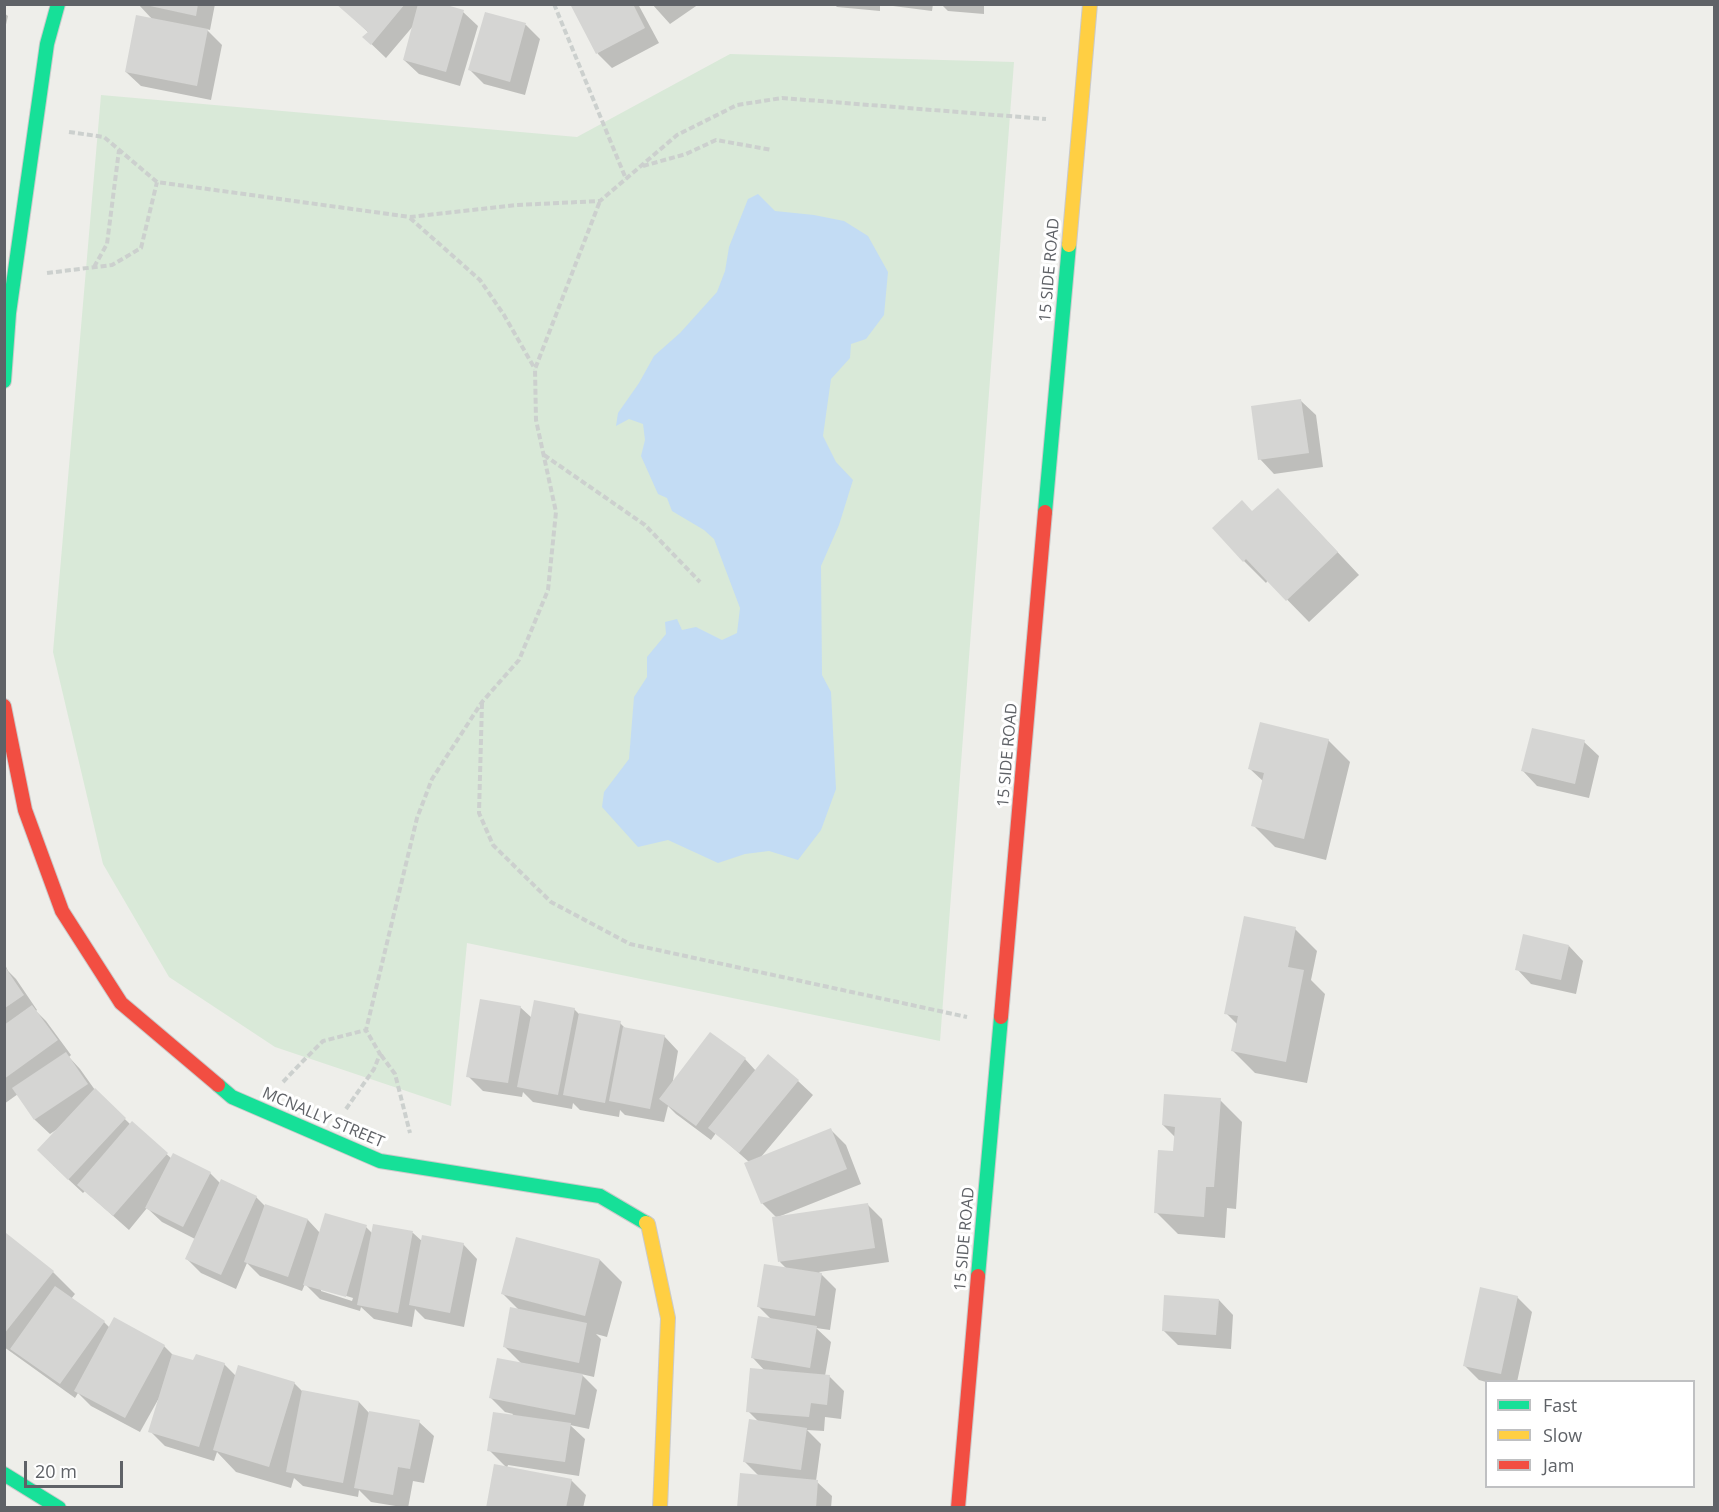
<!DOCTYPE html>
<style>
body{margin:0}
#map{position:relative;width:1719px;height:1512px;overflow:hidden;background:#eeeeea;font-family:"Open Sans",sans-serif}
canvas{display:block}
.frame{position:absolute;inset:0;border:6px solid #5f6267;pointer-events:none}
.legend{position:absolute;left:1485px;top:1380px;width:210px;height:108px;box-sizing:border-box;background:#fff;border:2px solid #bfc0c2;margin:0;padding:8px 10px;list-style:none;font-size:18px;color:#5f6267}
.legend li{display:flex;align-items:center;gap:12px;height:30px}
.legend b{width:30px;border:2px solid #bfc0c2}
.scale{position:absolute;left:24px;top:1461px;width:99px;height:27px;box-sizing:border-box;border:3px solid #5f6267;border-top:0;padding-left:8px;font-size:18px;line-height:21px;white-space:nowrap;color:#5f6267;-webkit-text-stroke:4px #fff;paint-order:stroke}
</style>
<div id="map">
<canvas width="1719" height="1512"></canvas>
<div class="frame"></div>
<ul class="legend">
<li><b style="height:8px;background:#16e098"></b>Fast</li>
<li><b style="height:8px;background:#ffcf43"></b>Slow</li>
<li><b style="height:8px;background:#f24e42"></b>Jam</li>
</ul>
<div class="scale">20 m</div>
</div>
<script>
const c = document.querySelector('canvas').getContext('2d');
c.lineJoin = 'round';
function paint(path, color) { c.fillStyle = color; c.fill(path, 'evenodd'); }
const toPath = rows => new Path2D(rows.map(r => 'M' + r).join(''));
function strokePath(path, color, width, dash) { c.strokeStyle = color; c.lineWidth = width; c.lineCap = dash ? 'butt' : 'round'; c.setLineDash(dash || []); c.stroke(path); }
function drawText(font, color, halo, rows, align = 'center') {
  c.font = font + ' "Open Sans",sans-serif'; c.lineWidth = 6; c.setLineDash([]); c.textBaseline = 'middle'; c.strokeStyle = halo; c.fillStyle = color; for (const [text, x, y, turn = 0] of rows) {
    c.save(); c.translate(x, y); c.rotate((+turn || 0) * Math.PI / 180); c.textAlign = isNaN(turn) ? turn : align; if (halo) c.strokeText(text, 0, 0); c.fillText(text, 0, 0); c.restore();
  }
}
const green = toPath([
 [730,54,1014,62,940,1041,467,943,451,1106,275,1047,169,977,103,864,53,652,101,95,577,137]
]);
const water = toPath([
 [758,194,775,211,814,215,844,221,868,236,888,272,884,315,866,339,851,344,850,358,831,379,823,436,836,462,853,480,839,525,821,566,822,675,831,692,836,789,821,830,798,860,769,851,745,854,718,863,668,840,638,847,602,807,604,792,629,759,634,697,647,677,647,657,666,634,665,622,677,619,682,630,696,627,722,640,737,633,740,608,714,539,704,530,672,511,667,498,658,494,641,456,645,440,643,424,629,419,616,426,618,413,639,383,654,356,680,333,717,292,725,271,729,247,748,199]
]);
const shadow = toPath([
 [138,4,215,4,210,30,206,29,222,45,211,100,141,86,126,72,153,20],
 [338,4,437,4,463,12,478,26,460,86,419,74,404,60,414,25,386,58,364,37,369,33],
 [572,4,638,4,659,43,612,68,598,54],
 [652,4,699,4,670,24],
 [785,4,828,4,828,5,786,5],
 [834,4,880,4,880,11,837,7],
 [891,4,933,4,932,11,893,6],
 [941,4,984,4,984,14,948,11],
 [4,13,8,16,4,33],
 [486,14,526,25,540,39,525,95,484,84,470,70],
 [1301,401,1316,415,1323,467,1274,474,1260,459],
 [1300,512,1359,575,1309,622,1268,580,1266,583,1244,561,1253,513],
 [1328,740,1350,762,1326,860,1275,847,1253,825,1264,782,1250,769],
 [1584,742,1599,756,1589,798,1537,786,1523,771],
 [1295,929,1317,951,1311,980,1325,994,1307,1083,1255,1073,1233,1051,1238,1025,1226,1013],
 [1569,946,1583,961,1576,994,1531,984,1517,969],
 [4,962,8,971,16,979,37,1010,36,1011,46,1021,71,1055,69,1057,80,1069,95,1090,131,1125,132,1123,172,1159,210,1173,221,1184,256,1197,266,1207,308,1220,320,1233,366,1227,373,1234,375,1225,413,1233,423,1242,463,1244,477,1259,464,1327,425,1319,415,1309,412,1327,374,1319,361,1307,360,1311,320,1299,305,1284,302,1291,260,1276,247,1263,236,1289,201,1273,186,1258,195,1239,162,1222,147,1208,129,1230,85,1191,83,1193,53,1165,56,1130,50,1134,35,1120,18,1094,4,1104],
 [321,1288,353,1298,352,1301,321,1291],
 [520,1007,532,1018,574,1009,580,1015,620,1023,626,1029,664,1036,678,1051,672,1086,710,1034,745,1059,756,1071,769,1056,798,1081,813,1095,761,1157,831,1130,846,1145,861,1184,778,1217,868,1205,882,1219,889,1262,819,1272,836,1289,830,1330,816,1328,831,1342,825,1376,829,1376,844,1391,841,1419,825,1417,824,1431,807,1430,821,1444,816,1481,832,1496,831,1508,739,1508,759,1476,744,1461,759,1422,748,1411,765,1371,753,1358,772,1320,759,1307,787,1269,780,1262,777,1218,762,1203,749,1162,716,1133,711,1140,676,1114,668,1106,664,1122,625,1115,620,1110,619,1117,580,1110,573,1103,572,1109,533,1102,523,1092,522,1097,483,1091,468,1076],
 [1220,1100,1242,1122,1236,1209,1227,1208,1225,1238,1178,1234,1156,1212,1174,1153,1175,1137,1163,1125],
 [4,1237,53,1272,75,1294,71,1299,104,1322,110,1328,164,1346,174,1356,194,1362,224,1364,236,1376,294,1383,302,1391,359,1402,370,1414,419,1422,434,1436,424,1483,413,1481,408,1508,371,1502,359,1490,358,1497,303,1486,294,1478,291,1488,236,1472,217,1452,214,1461,165,1446,150,1431,159,1398,140,1432,91,1406,78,1393,75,1398,4,1347],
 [600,1260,622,1282,607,1337,596,1334,601,1339,594,1377,581,1374,597,1390,589,1429,570,1425,585,1439,579,1476,508,1465,507,1468,571,1480,586,1495,583,1508,487,1508,507,1468,489,1450,513,1414,505,1412,491,1398,522,1364,504,1346,519,1310,503,1294],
 [1517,1297,1532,1312,1517,1382,1486,1382,1479,1380,1464,1365],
 [1219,1300,1233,1315,1231,1349,1178,1345,1163,1330]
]);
const building = toPath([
 [141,4,198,4,196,16],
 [336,4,405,4,371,45,362,37,368,32],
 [418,4,443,4,464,10,446,72,403,60],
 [570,4,633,4,645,28,596,54],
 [485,12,526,23,510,82,468,70],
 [136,15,208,29,197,86,125,72],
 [1301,399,1309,453,1258,460,1251,406],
 [1278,488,1338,552,1286,601,1246,559,1243,562,1212,528,1242,500,1252,511],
 [1260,722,1329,739,1304,839,1251,826,1264,773,1248,769],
 [1532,728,1585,740,1575,784,1521,771],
 [1244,916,1296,927,1288,967,1304,970,1286,1062,1231,1051,1238,1016,1224,1014],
 [1523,934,1569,945,1561,980,1515,970],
 [5,967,24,995,5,1008],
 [480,999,521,1006,508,1083,466,1077],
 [534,1000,575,1008,558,1095,517,1087],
 [32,1005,58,1040,4,1079,4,1025],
 [579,1013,621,1021,605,1103,563,1095],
 [623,1027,665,1035,650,1109,609,1101],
 [710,1032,746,1058,696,1126,659,1099],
 [66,1052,88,1084,34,1120,12,1088],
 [768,1054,799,1080,739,1153,708,1128],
 [95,1088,126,1118,68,1180,37,1150],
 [1164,1094,1221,1098,1214,1187,1206,1187,1204,1217,1154,1213,1158,1150,1173,1151,1175,1127,1162,1125],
 [132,1121,168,1153,113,1216,77,1185],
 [831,1128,847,1169,761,1204,744,1163],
 [173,1153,211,1172,183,1227,145,1208],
 [221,1179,257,1196,221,1275,185,1259],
 [868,1203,875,1248,778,1262,772,1217],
 [265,1204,308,1219,288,1277,244,1262],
 [325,1213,367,1225,346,1297,303,1285],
 [373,1224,413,1231,398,1313,357,1305],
 [6,1233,54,1271,4,1334,4,1235],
 [422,1235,464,1243,450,1313,409,1305],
 [516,1237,600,1259,585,1316,501,1294],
 [764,1264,822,1273,815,1316,757,1307],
 [55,1286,105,1321,60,1384,10,1349],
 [1480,1287,1518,1296,1501,1374,1463,1366],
 [1164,1295,1219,1299,1216,1335,1162,1331],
 [510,1307,587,1323,579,1363,503,1347],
 [758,1316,817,1326,810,1368,751,1358],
 [114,1317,165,1345,125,1418,74,1391],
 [172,1354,193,1360,196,1354,225,1363,199,1447,148,1432],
 [497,1358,583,1374,575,1415,489,1398],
 [238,1365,295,1382,269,1467,213,1450],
 [750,1368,830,1375,827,1405,811,1403,809,1417,746,1412],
 [302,1390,359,1401,343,1483,286,1472],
 [369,1411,420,1420,410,1469,398,1467,393,1495,354,1488],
 [493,1412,571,1423,565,1462,487,1451],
 [749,1419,807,1428,801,1470,743,1462],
 [494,1464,572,1479,566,1508,486,1508],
 [740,1473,818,1480,816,1508,737,1508]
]);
const path = toPath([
 [554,4,626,179],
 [69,132,104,137,157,182,410,217,517,205,600,201,677,135,737,105,782,98,1046,119],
 [643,166,686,154,716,140,772,150],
 [410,218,480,280,504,315,535,369],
 [94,267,107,244,119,150],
 [47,273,112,265,141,248,157,182],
 [544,455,645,525,700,582],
 [482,703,479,813,493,845,551,902,630,944,967,1017],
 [381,1055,395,1074,410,1133],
 [283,1082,304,1060,323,1041,366,1030],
 [346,1109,374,1069,380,1054,366,1030,417,818,432,779,482,702,519,660,548,590,556,512,536,420,535,369,600,201]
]);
const fast = toPath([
 [4,381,9,313,47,44,58,4],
 [1045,512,1069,245],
 [218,1085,232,1097,380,1161,600,1196,646,1223],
 [978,1276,1001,1017],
 [4,1474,59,1508]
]);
const slow = toPath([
 [1069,245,1090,4],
 [646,1223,648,1224,668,1318,660,1508]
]);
const jam = toPath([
 [4,706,25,810,62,911,121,1003,218,1085],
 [1001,1017,1045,512],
 [958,1508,978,1276]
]);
const streetNames = [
 ["15 SIDE ROAD",1050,270,-85],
 ["15 SIDE ROAD",1008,755,-85],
 ["MCNALLY STREET",323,1118,23],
 ["15 SIDE ROAD",965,1239,-85]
];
paint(green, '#d9e9d8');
paint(water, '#c3dcf4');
paint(shadow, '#0003');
paint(building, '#d5d5d3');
strokePath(fast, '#cacaca', 16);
strokePath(slow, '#cacaca', 16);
strokePath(jam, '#cacaca', 16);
strokePath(path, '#ccd0ce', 4, [6, 3]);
strokePath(fast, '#16e098', 14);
strokePath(slow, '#ffcf43', 14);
strokePath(jam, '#f24e42', 14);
drawText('16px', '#5f6267', '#fff', streetNames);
</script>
